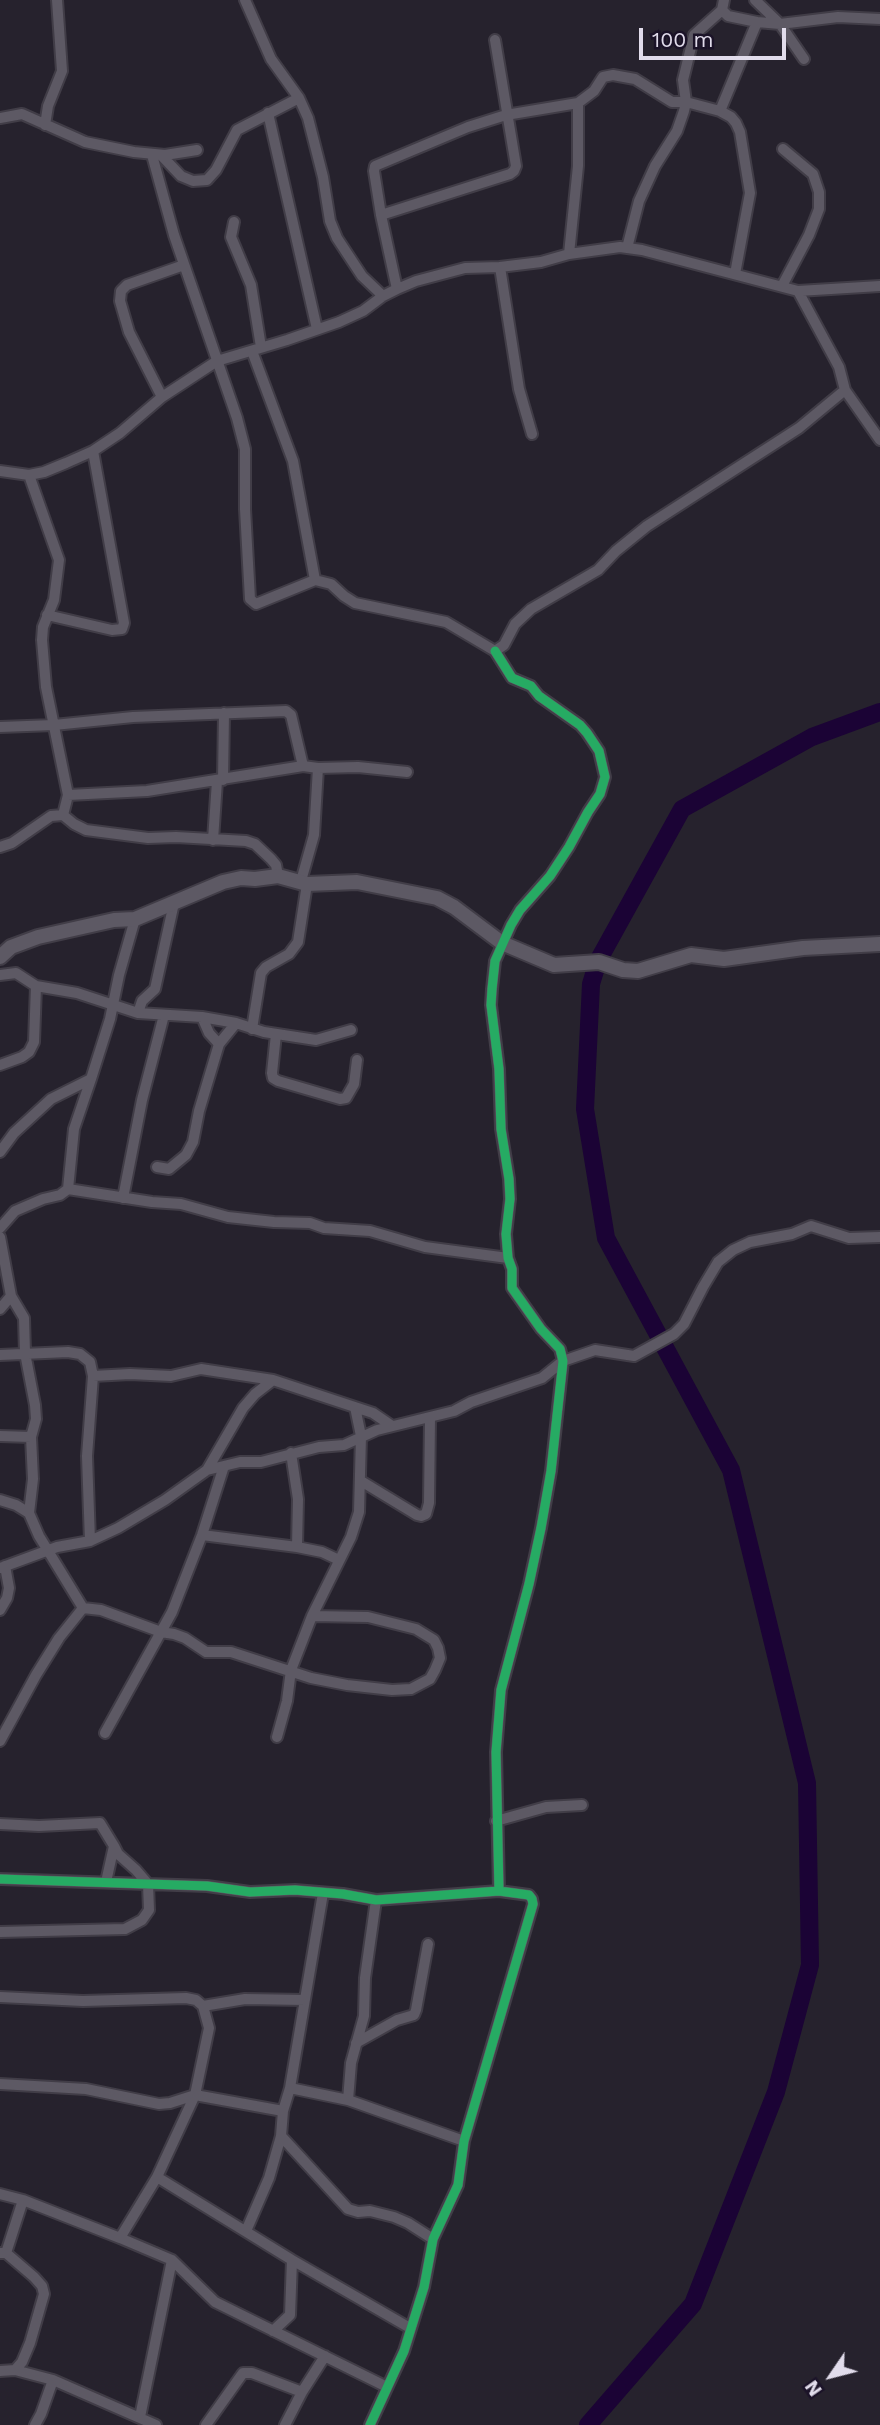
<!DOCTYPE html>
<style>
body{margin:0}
#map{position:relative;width:880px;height:2425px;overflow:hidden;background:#26222d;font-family:"Work Sans",sans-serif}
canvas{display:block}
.north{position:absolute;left:796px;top:2341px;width:70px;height:70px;-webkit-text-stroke:5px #1b1328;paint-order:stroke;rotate:235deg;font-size:19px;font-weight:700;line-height:28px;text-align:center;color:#e1dceb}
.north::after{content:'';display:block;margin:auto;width:24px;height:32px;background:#e1dceb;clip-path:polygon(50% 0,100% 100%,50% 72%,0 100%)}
.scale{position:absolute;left:639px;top:28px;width:147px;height:32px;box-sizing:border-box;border:4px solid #e1dceb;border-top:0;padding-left:9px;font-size:21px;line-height:24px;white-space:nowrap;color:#e1dceb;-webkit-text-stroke:5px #1b1328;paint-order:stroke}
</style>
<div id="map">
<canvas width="880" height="2425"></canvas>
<div class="north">N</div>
<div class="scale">100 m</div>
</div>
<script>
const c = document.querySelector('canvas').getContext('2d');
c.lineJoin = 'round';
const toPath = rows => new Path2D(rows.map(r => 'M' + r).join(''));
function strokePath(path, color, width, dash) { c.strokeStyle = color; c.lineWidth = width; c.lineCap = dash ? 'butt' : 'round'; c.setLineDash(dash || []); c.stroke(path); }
const river = toPath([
 [588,2425,693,2304,776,2092,810,1965,807,1783,731,1470,606,1238,585,1109,591,984,598,961,682,809,812,737,880,712]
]);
const minor = toPath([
 [245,0,271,59,299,98,308,118,323,177,330,221,337,238,362,276,383,296],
 [755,0,780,24,804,59],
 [722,10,728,16,757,22,780,24,838,17,880,19],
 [720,111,757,22],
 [268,113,317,329],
 [0,118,22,114,85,142,134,152,165,155,197,150],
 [45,125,48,106,62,71,57,0],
 [152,155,174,235,237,418,245,449,245,509,250,599,256,604,315,580],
 [161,155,181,176,193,181,207,180,216,170,237,130,299,98],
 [381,215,510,174,514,171,516,166,495,40],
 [234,222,231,237,251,285,261,347],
 [627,248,639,201,655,166,677,131,684,111,686,102,683,80,694,35,722,10,724,0],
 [569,254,578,166,578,103],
 [500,267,519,389,532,434],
 [782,286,809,235,819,209,819,192,813,174,783,149],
 [397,289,381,215,374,171,375,166,468,127,506,115,578,103,594,91,603,77,613,75,635,79,672,102,686,102,720,111,731,117,736,123,740,132,750,193,735,274],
 [798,291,839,367,845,390,880,440],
 [252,351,293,461,315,580,331,584,344,596,355,603,446,622,495,651,504,645,515,624,531,609,598,570,616,551,647,526,799,428,845,390],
 [162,397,129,332,120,301,121,291,127,285,184,265],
 [0,471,29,475,44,472,66,463,93,451,120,433,162,397,217,361,287,340,339,322,363,311,383,296,397,289,416,281,465,268,500,267,541,262,569,254,620,247,642,250,798,291,880,286],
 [29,475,59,560,54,600,43,627,42,640,46,687,68,795,63,815],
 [47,615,112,630,122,629,124,623,93,451],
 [495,651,512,678,531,686,539,696,580,725,587,733,599,751,605,777,600,794,588,812,569,847,550,876,520,910,511,925,495,961,492,989,491,1005,499,1069,501,1129,509,1179,510,1199,506,1234,508,1258,512,1269,512,1288,541,1329,560,1349,563,1361,551,1471,541,1528,529,1584,501,1690,496,1752,499,1891],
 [0,727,54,725,133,717,286,711,291,715,303,766],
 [223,780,224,713],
 [68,795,147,791,303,766,318,768,358,767,407,772],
 [213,840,217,781],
 [0,847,12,843,51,816,63,815,74,824,86,830,148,838,176,837,246,841,255,844,271,859,276,865,278,876],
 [301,881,314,835,318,768],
 [0,975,16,973,36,986,77,993,138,1013,202,1017,236,1023,264,1032,316,1040,351,1030],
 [138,1013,142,1001,155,989,174,903],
 [252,1029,261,973,266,967,289,954,298,942,307,884],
 [276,1034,272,1073,273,1078,278,1081,340,1099,346,1098,354,1084,357,1060],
 [219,1044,236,1023],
 [0,1065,22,1057,29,1052,34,1042,36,986],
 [0,1152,14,1133,51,1099,91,1079,110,1019,119,975,135,919],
 [157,1167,169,1169,186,1155,193,1142,199,1111,219,1044,209,1033,202,1017],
 [68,1189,74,1129,91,1079],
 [123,1198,142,1100,164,1015],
 [0,1228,15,1211,43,1199,60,1195,68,1189,152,1202,181,1204,228,1217,274,1222,310,1223,324,1228,370,1231,425,1247,508,1258],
 [0,1237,11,1296,24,1318,25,1353,35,1405,36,1419,31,1437,33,1479,29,1513,16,1505,0,1500],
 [0,1309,11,1296],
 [0,1355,68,1352,80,1354,90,1362,93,1376,130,1374,171,1376,201,1369,273,1380,373,1413,392,1426],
 [0,1436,31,1437],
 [291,1453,298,1499,297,1547],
 [207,1470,243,1408,255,1394,273,1380],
 [361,1481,417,1515,421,1516,426,1514,429,1503,430,1418],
 [29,1513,39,1536,83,1608],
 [202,1535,297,1547,322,1552,339,1560],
 [90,1541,87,1456,93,1376],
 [0,1568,57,1547,90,1541,118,1528,165,1500,207,1470,240,1462,261,1462,319,1447,344,1445,377,1430,454,1411,471,1402,542,1378,563,1361,595,1350,634,1356,674,1334,684,1324,703,1287,718,1262,733,1250,750,1242,792,1234,811,1226,849,1238,880,1237],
 [83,1608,101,1610,161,1632,174,1634,185,1638,206,1652,231,1652,311,1678,347,1685,392,1690,411,1689,430,1679,435,1670,440,1658,438,1648,434,1640,416,1629,368,1617,312,1616],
 [0,1610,7,1598,9,1588,5,1566],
 [105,1733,172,1612,202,1535,224,1466],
 [277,1737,287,1701,291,1670,312,1616,351,1537,359,1512,361,1436,355,1407],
 [0,1741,36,1675,59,1638,83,1608],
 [496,1821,546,1807,582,1805],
 [0,1824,39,1826,100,1823,114,1846,106,1882],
 [0,1879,207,1886,250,1892,295,1890,343,1894,376,1900,499,1891,529,1895,532,1899,533,1904,464,2141,458,2185,433,2239,424,2287,404,2351,370,2425],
 [323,1893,290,2088,283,2111,281,2136,348,2209,358,2212,370,2211,394,2217,408,2223,433,2239],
 [0,1932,125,1929,142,1920,149,1910,148,1884,136,1870,118,1854,114,1846],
 [0,1997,83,2001,186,1998,196,2000,203,2006,209,2028,195,2095,157,2177,120,2238,23,2200,0,2194],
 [203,2006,245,1999,305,2000],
 [356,2043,397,2020,414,2015,416,2010,428,1944],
 [0,2084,86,2089,159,2104,170,2103,195,2095,283,2111],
 [290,2088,348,2100,464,2141],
 [348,2100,351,2063,364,2016,365,1978,376,1900],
 [157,2177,292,2260,410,2328],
 [246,2231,269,2178,281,2136],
 [120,2238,172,2260,215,2302,387,2387],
 [0,2253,6,2253,34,2277,42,2286,44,2294,30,2343,22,2362,15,2370],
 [6,2253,23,2200],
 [273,2331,290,2315,292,2260],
 [0,2371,15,2370,53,2380,156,2425],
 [140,2417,172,2260],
 [35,2425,41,2414,53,2380],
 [206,2425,243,2373,252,2373,302,2392],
 [285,2425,302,2392,325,2356]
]);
const tertiary = toPath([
 [0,957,11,947,38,937,114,920,135,919,223,882,241,878,255,879,278,876,307,884,357,882,437,898,454,907,502,943,554,965,599,962,623,970,638,971,691,955,724,959,803,948,880,944]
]);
const cycleway = toPath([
 [495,651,512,678,531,686,539,696,580,725,587,733,599,751,605,777,600,794,588,812,569,847,550,876,520,910,511,925,495,961,492,989,491,1005,499,1069,501,1129,509,1179,510,1199,506,1234,508,1258,512,1269,512,1288,541,1329,560,1349,563,1361,551,1471,541,1528,529,1584,501,1690,496,1752,499,1891],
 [0,1879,207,1886,250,1892,295,1890,343,1894,376,1900,499,1891,529,1895,532,1899,533,1904,464,2141,458,2185,433,2239,424,2287,404,2351,370,2425]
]);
strokePath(river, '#1b0335', 18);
strokePath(minor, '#413d47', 14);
strokePath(tertiary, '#413d47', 18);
strokePath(minor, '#5d5964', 10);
strokePath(tertiary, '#5d5964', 14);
strokePath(cycleway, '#26ab63', 9);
</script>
